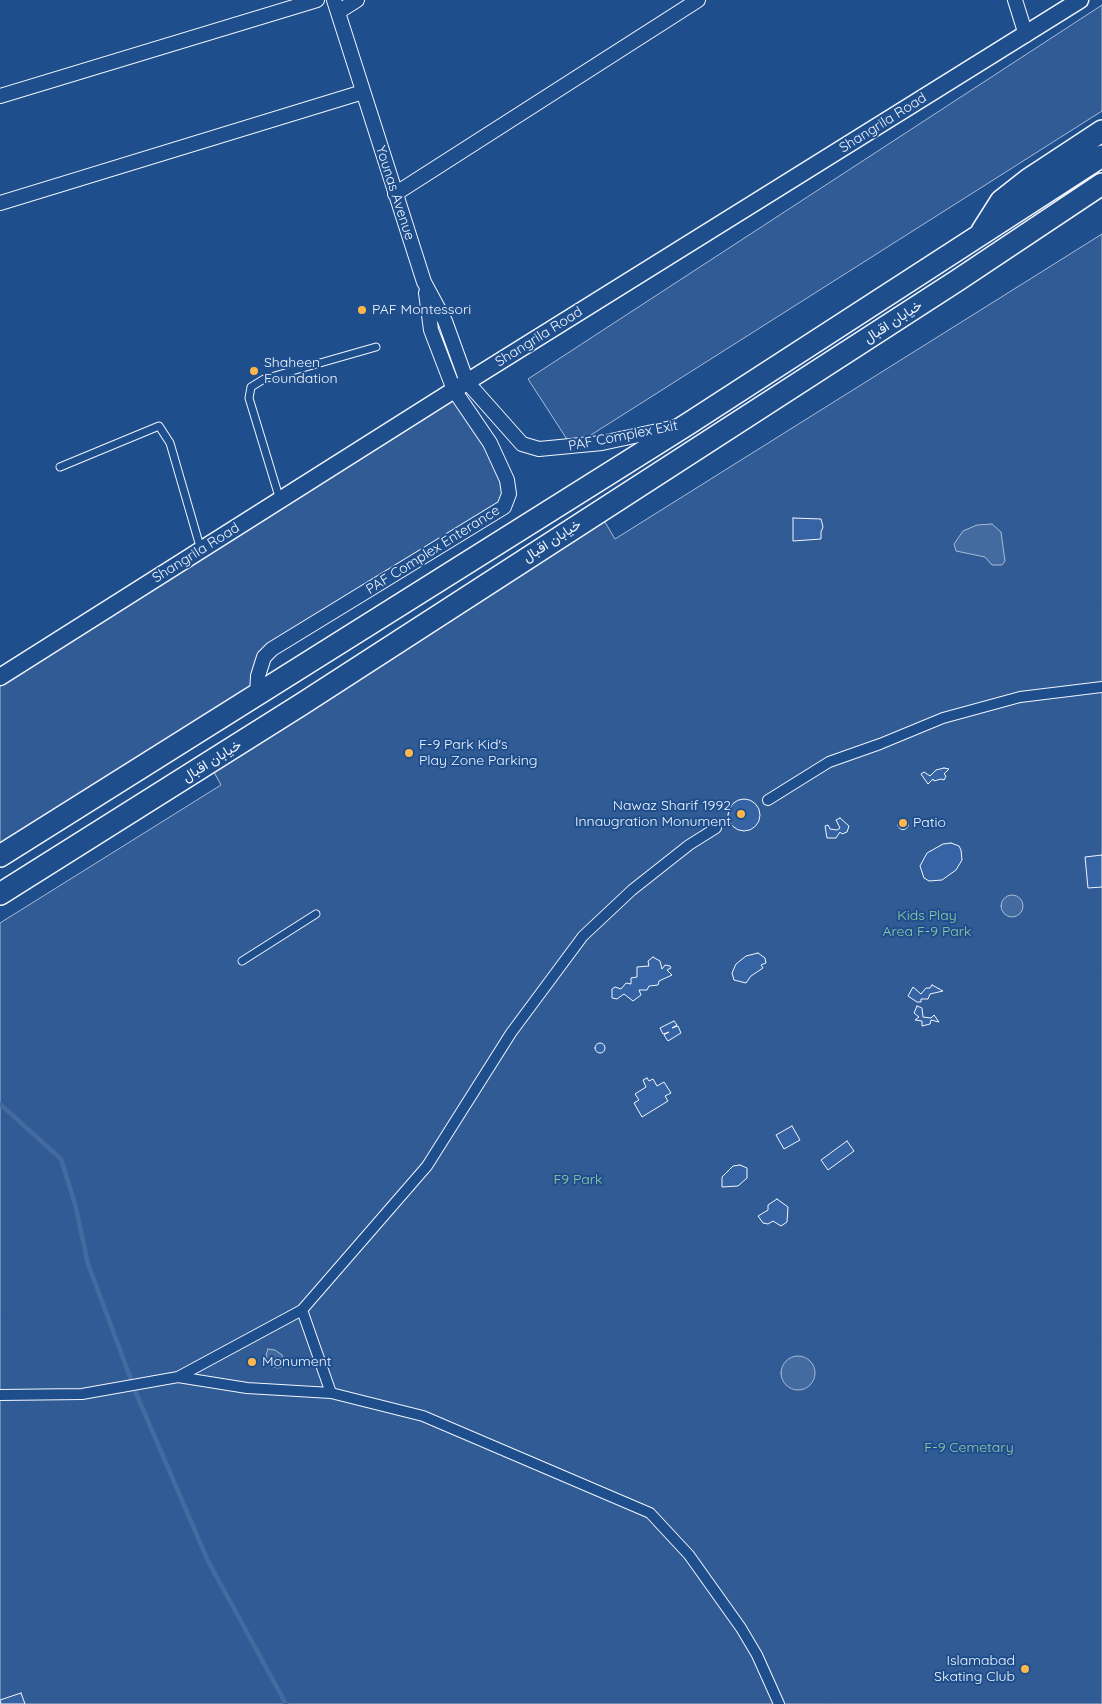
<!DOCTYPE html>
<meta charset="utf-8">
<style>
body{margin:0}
canvas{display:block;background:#1f4e8c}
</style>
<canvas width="1102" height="1704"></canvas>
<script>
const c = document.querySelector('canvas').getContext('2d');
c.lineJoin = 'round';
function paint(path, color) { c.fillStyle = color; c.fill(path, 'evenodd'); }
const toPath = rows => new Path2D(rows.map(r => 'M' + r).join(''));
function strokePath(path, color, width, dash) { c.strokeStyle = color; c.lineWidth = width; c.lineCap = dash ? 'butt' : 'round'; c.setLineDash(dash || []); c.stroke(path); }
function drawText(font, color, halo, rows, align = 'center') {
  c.font = font + ' Quicksand,Vazirmatn,sans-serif'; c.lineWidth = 4; c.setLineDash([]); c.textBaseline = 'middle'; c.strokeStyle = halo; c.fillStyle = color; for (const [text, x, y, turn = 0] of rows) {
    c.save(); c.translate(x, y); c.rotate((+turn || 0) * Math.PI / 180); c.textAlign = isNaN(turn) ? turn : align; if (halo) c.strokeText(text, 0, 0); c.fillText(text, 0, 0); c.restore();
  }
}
const built = toPath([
 [1102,5,1102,111,572,447,528,379,1102,5],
 [1102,234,1102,1704,0,1704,0,923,221,785,209,763,602,517,615,539,1102,234],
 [454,390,507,480,504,507,272,649,257,695,0,856,0,677,454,390]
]);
const water = toPath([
 [992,524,1001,532,1005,561,1002,565,992,565,985,557,956,551,954,544,963,531,977,525,992,524],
 '1001 906a11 11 0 1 1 22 0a11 11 0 1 1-22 0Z',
 [268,1349,275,1350,282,1355,285,1362,284,1366,278,1368,270,1366,266,1355,268,1349],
 '781 1373a17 17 0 1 1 34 0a17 17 0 1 1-34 0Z'
]);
const stream = toPath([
 [0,1104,61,1159,75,1204,88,1264,136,1393,208,1561,286,1704]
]);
const building = toPath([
 [793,518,821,519,823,527,821,532,821,539,793,541,793,518],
 [944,768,949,769,944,774,946,776,944,780,941,779,934,781,933,779,928,784,921,774,924,772,930,776,936,770,944,768],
 '728 815a16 16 0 1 1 32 0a16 16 0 1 1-32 0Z',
 [840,818,849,826,847,832,842,834,840,832,836,838,827,838,825,826,828,825,830,829,837,830,840,828,836,820,840,818],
 '897.5 824a5.5 5.5 0 1 1 11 0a5.5 5.5 0 1 1-11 0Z',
 [951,843,959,846,961,850,962,860,956,870,942,880,929,881,924,878,920,866,927,853,943,844,951,843],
 [1102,855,1102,887,1088,888,1085,857,1102,855],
 [758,953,765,958,766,963,761,965,763,968,751,976,746,983,734,980,732,973,736,964,746,956,758,953],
 [653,957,660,961,662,969,665,965,670,966,671,968,667,970,672,975,659,981,658,985,649,986,647,990,639,990,641,995,633,1001,624,994,617,999,612,998,612,989,615,987,621,989,626,983,631,984,631,978,637,977,637,967,649,966,648,961,653,957],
 [932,985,943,991,930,994,928,999,921,999,921,1002,917,1002,908,996,913,987,921,994,926,988,930,988,932,985],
 [917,1006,922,1008,923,1017,931,1018,934,1015,939,1022,931,1020,930,1024,922,1026,922,1021,915,1020,919,1017,914,1013,917,1006],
 [674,1021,677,1025,672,1028,678,1026,681,1033,668,1041,664,1035,669,1032,663,1034,660,1028,674,1021],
 '595 1048a5 5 0 1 1 10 0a5 5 0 1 1-10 0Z',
 [647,1078,649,1081,653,1079,657,1086,664,1082,671,1093,665,1096,668,1101,642,1117,634,1103,639,1100,635,1094,646,1087,643,1080,647,1078],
 [792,1126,800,1140,784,1149,776,1135,792,1126],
 [847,1141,854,1151,828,1170,821,1160,847,1141],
 [740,1165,747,1168,747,1178,738,1186,722,1187,722,1177,733,1166,740,1165],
 [777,1199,788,1207,787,1222,781,1226,773,1221,768,1224,763,1223,758,1216,768,1210,768,1205,777,1199],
 [21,1693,25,1704,1,1704,0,1700,21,1693]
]);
const service = toPath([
 [60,467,159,426,170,443,201,550],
 [280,500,249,398,251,387,264,379,376,347],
 [242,961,316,914]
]);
const pedestrian = toPath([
 [768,800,829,762,880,744,943,718,1020,697,1102,687],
 [302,1310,331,1393],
 [178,1377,247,1388,331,1393,423,1416,650,1513,689,1555,741,1628,757,1655,779,1704],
 [0,1395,82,1394,178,1377,302,1310,427,1166,511,1033,583,936,632,890,689,845,716,828]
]);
const minor = toPath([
 [334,0,424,282,445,321,467,382,522,444,539,449,602,443,676,427],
 [1015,0,1026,35],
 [338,12,357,0],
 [0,96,317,0],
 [395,194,698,0],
 [0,203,363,92],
 [257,695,258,676,264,657,272,649,504,507,509,494,507,480,490,443,454,390,431,330,426,293]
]);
const tertiary = toPath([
 [0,677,454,390,1080,0]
]);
const primary = toPath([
 [982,231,1001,201,1029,179,1102,131],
 [0,856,688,424,1102,156],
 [0,894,302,704,958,280,1102,184]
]);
const markers = [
 [362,310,5,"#ffb74d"],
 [254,371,5,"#ffb74d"],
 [409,753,5,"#ffb74d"],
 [741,814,5,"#ffb74d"],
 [903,823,5,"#ffb74d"],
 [252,1362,5,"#ffb74d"],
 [1025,1669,5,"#ffb74d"]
];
const streetNames = [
 ["Shangrila Road",883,123,-32],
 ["Younas Avenue",395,193,72],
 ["خیابان اقبال",893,322,-33],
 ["Shangrila Road",539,337,-32],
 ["PAF Complex Exit",623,436,-11],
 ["خیابان اقبال",552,541,-33],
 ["PAF Complex Enterance",433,550,-32],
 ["Shangrila Road",196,553,-32],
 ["خیابان اقبال",212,761,-32]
];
const poiNames = [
 ["PAF Montessori",372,310],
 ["Shaheen",264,363],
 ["Foundation",264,379],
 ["F-9 Park Kid's",419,745],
 ["Play Zone Parking",419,761],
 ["Nawaz Sharif 1992",731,806,"right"],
 ["Innaugration Monument",731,822,"right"],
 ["Patio",913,823],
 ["Monument",262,1362],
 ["Islamabad",1015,1661,"right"],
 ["Skating Club",1015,1677,"right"]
];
const parkNames = [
 ["Kids Play",927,916],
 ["Area F-9 Park",927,932],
 ["F9 Park",578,1180],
 ["F-9 Cemetary",969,1448]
];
paint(built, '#305b95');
strokePath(built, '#a8bbd7', 1);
paint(water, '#446ba0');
strokePath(water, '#a8bbd7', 1);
strokePath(stream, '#446ba0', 4.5);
paint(building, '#3563a3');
strokePath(building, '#f2f6ff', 1);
strokePath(service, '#f2f6ff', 9);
strokePath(pedestrian, '#f2f6ff', 12);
strokePath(minor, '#f2f6ff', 16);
strokePath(tertiary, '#f2f6ff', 19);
strokePath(primary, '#f2f6ff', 24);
strokePath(service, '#1f4e8c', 7);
strokePath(pedestrian, '#1f4e8c', 10);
strokePath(minor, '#1f4e8c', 14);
strokePath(tertiary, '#1f4e8c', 16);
strokePath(primary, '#1f4e8c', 21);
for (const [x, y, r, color] of markers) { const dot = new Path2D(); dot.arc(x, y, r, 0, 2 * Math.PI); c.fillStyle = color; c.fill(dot); strokePath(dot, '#1f4e8c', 2); }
drawText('14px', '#f2f6ff', '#1f4e8c', streetNames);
drawText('14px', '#f2f6ff', '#1f4e8c', poiNames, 'left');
drawText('14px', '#97c8a6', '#1f4e8c', parkNames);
</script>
